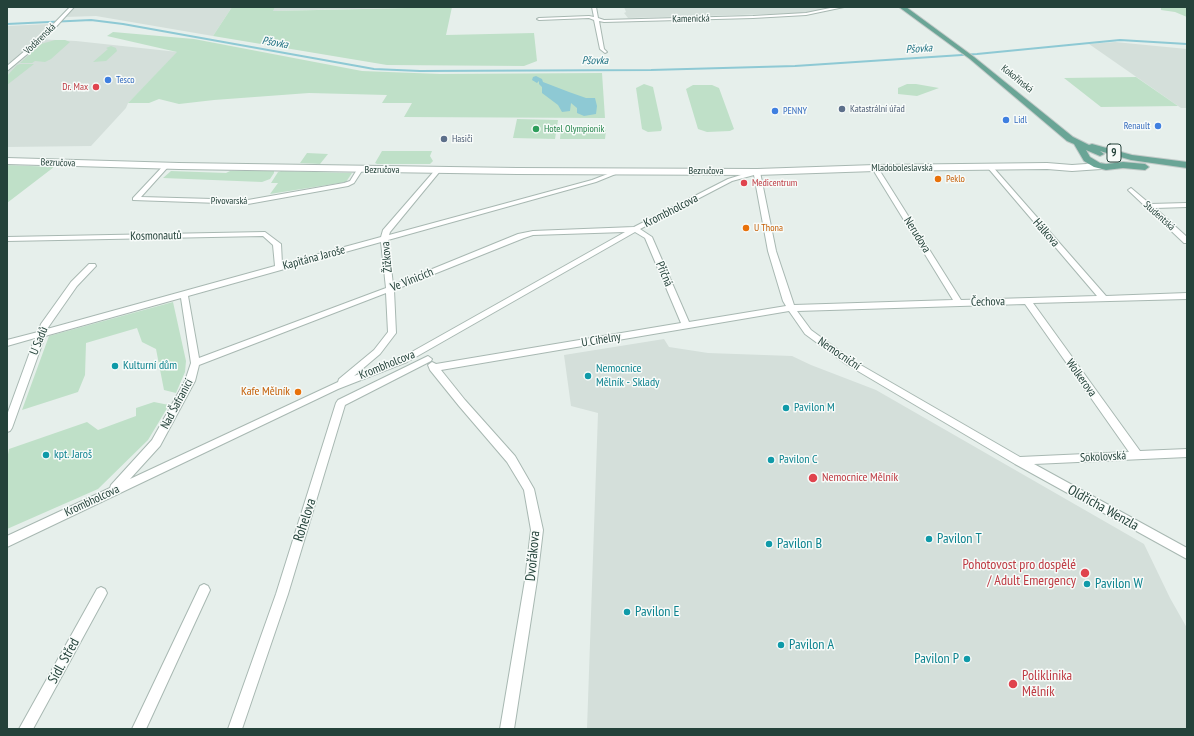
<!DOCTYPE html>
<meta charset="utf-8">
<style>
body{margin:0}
#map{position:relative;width:1194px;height:736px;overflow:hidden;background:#e6efeb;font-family:"PT Sans Narrow",sans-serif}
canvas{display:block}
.frame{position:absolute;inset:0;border:8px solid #24423a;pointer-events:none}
</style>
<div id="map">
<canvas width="1194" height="736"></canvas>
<div class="frame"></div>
</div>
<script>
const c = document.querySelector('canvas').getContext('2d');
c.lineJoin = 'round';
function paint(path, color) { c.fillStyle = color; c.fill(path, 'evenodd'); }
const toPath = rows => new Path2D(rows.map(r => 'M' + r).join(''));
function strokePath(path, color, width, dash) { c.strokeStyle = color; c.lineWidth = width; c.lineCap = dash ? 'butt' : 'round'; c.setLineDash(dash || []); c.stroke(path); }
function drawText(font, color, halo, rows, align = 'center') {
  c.font = font + ' "PT Sans Narrow",sans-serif'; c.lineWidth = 3; c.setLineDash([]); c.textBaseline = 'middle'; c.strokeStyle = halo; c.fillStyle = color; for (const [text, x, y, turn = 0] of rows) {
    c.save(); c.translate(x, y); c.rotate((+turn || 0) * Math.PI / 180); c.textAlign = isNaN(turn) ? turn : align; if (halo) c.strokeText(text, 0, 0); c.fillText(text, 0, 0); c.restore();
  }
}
const built = toPath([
 [74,7,232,7,213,36,96,16,64,17],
 [275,7,432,7,272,11],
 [624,7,839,7,807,13,628,18,624,13,626,12],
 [49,24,35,39,76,41,178,52,128,103,126,108,91,146,7,147,7,26],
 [1115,42,1187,49,1187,108,1181,108,1089,44],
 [664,339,669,347,708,353,792,356,811,365,876,390,1144,544,1170,598,1187,628,1187,729,587,729,598,413,571,406,564,355]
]);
const green = toPath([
 [232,7,275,7,273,11,452,7,446,35,534,33,537,61,524,66,387,65,213,36],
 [1161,7,1187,7,1187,17,1175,12,1161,10],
 [113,32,194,39,362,71,440,74,602,73,605,118,404,117,412,103,382,103,387,95,309,93,214,100,179,104,159,99,149,103,128,103,177,52,107,36],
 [55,40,65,40,70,42,51,59,45,62,35,61,32,63,20,63,41,44],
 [111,46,116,48,117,51,106,61,93,62,108,49,106,48],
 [20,64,34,64,7,85,7,76,17,65],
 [1136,77,1178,106,1101,107,1064,78],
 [644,84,653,87,662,128,661,131,648,132,642,129,636,88],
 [907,84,916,84,939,88,917,96,898,94,898,88],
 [693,85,712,85,719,88,734,129,730,131,707,132,698,129,686,89],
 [517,119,558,120,555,139,513,138],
 [561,129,606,130,605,139,560,139],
 [382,151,432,151,430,156,433,161,430,164,377,164,375,163],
 [307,153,328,154,320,164,300,163],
 [7,165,54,167,7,203],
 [171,171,226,173,230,171,274,171,274,173,270,179,262,182,163,178],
 [281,171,352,173,346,182,270,194,278,183,271,183,278,172],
 [173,302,186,361,185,372,176,393,164,390,156,349,142,342,137,328,86,343,85,375,78,392,22,410,49,336],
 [154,402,169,405,148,440,98,489,7,529,7,460,9,449,87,422,98,430,136,416,136,408]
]);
const water = toPath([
 [536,76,542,79,543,82,569,92,586,98,595,98,597,106,596,114,584,116,577,113,577,108,571,103,570,111,562,112,558,105,542,93,542,87,539,84,539,81,537,83,532,80,533,77]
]);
const stream = toPath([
 [7,24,91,20,123,24,374,69,420,71,651,70,795,66,977,54,1120,40,1187,44]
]);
const minor = toPath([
 [70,7,74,7,44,40,7,71,7,66,40,38,70,7],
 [592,7,596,7,598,18,604,20,753,16,806,13,835,7,844,7,806,15,753,18,604,22,599,21,604,49,607,52,605,53,600,49,594,20,589,18,539,20,537,19,539,18,589,16,594,17,592,7],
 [166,164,169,166,168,167,141,197,248,200,344,183,350,181,358,168,363,169,354,183,348,186,248,204,133,200,133,198,164,165,166,164],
 [990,165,992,166,1106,296,1187,293,1187,299,1033,303,1140,451,1187,449,1187,457,1034,464,1187,548,1187,559,1015,464,846,364,805,334,789,311,441,370,465,400,515,456,534,489,543,530,537,580,514,729,500,729,525,580,531,530,524,490,507,462,459,406,430,370,428,365,432,362,436,364,681,323,645,238,635,232,407,362,338,389,7,547,7,536,110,488,111,485,152,440,185,381,191,363,181,298,45,336,12,428,10,431,7,432,7,415,35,338,7,346,7,340,38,332,41,324,71,282,89,264,95,264,96,266,77,286,47,329,275,266,273,245,263,236,7,241,7,237,265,232,281,244,282,264,381,237,383,230,436,169,441,170,390,232,389,235,592,180,618,170,623,171,596,182,388,240,393,285,518,234,533,231,634,227,728,179,757,170,760,172,776,251,794,305,953,300,872,168,875,166,878,168,961,300,1097,296,988,168,987,167,990,165],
 [754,175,768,251,783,301,786,306,689,322,652,237,640,229,732,181,754,175],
 [625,232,401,358,354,376,380,354,396,333,394,290,524,238,533,235,625,232],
 [381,242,386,288,199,358,188,296,381,242],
 [386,293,388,332,374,350,339,379,338,382,130,479,160,446,195,381,199,365,386,293],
 [1025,304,1129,452,1020,457,852,360,811,330,797,311,1025,304],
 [1131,188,1150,204,1187,203,1187,207,1155,208,1187,237,1187,243,1184,243,1129,191,1128,190,1131,188],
 [428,356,432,359,431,361,345,405,288,594,242,729,228,729,276,594,336,403,338,400,428,356],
 [204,584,208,586,210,590,146,729,132,729,200,586,204,584],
 [101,587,105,589,107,593,105,597,33,729,19,729,97,589,101,587]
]);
const tertiary = toPath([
 [7,158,179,163,517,168,757,169,875,165,1047,163,1072,165,1101,163,1105,166,1101,169,1072,171,1047,169,875,171,757,175,517,174,179,169,7,164,7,158]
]);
const primary = toPath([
 [899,7,906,7,974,57,1073,137,1089,145,1092,144,1132,155,1187,162,1187,168,1131,160,1100,151,1104,154,1100,156,1086,150,1090,157,1100,163,1106,164,1123,162,1145,164,1149,167,1145,170,1123,168,1106,170,1094,167,1084,161,1074,144,1067,141,970,59,899,7]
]);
const markers = [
 [108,80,4,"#3f7fe0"],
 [96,87,4,"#e0444e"],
 [842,109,4,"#5c6f8a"],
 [775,111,4,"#3f7fe0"],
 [1006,120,4,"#3f7fe0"],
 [1158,126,4,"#3f7fe0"],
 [536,129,4,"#2e9e5b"],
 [444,139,4,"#5c6f8a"],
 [938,179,4,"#e8710a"],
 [744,183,4,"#e0444e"],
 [746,228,4,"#e8710a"],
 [115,366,4,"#0f9aa8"],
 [588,376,4,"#0f9aa8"],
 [298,392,4,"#e8710a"],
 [786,408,4,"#0f9aa8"],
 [46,455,4,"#0f9aa8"],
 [771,460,4,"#0f9aa8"],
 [813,478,5,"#e0444e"],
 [929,539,4,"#0f9aa8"],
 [769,544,4,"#0f9aa8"],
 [1085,573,5,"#e0444e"],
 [1087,584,4,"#0f9aa8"],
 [627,612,4,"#0f9aa8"],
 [781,645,4,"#0f9aa8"],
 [967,659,4,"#0f9aa8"],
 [1013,684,5,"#e0444e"]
];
const farStreetnames = [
 ["Kamenická",691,19,-1],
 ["Vodárenská",40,39,-44],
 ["Kokořínská",1017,79,39],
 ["Bezručova",58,163,2],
 ["Mladoboleslavská",902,168],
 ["Bezručova",382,170],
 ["Bezručova",706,171],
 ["Pivovarská",229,201],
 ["Studentská",1159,216,42]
];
const farShopnames = [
 ["Tesco",116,80],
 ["PENNY",783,111],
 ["Lidl",1014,120],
 ["Renault",1150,126,"right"]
];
const farHealthnames = [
 ["Dr. Max",88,87],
 ["Medicentrum",752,183,"left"]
];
const farServicenames = [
 ["Katastrální úřad",850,109],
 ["Hasiči",452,139]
];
const farLeisurenames = [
 ["Hotel Olympionik",544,129]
];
const farFoodnames = [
 ["Peklo",946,179],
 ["U Thona",754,228]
];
const farWaternames = [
 ["Pšovka",275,43,10],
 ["Pšovka",919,49,-4],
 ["Pšovka",595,61]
];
const shields = [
 [1114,153,14]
];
const shieldNames = [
 ["9",1114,153]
];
const streetNames = [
 ["Krombholcova",671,211,-27],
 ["Hálkova",1046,233,49],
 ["Nerudova",917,235,58],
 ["Kosmonautů",156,236,-1],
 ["Žižkova",387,257,-95],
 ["Kapitána Jaroše",314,258,-15],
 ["Příčná",664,274,67],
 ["Ve Vinicích",412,280,-22],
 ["Čechova",988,302,-1],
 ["U Cihelny",601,340,-9],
 ["U Sadů",39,341,-68],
 ["Nemocniční",839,354,34],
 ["Krombholcova",387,365,-22],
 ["Wolkerova",1081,378,54],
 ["Nad Šafranicí",177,404,-62],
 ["Sokolovská",1103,457,-3],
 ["Krombholcova",92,501,-25]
];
const cultureNames = [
 ["Kulturní dům",123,366],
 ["Nemocnice",596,369],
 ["Mělník - Sklady",596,383],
 ["Pavilon M",794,408],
 ["kpt. Jaroš",54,455],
 ["Pavilon C",779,460]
];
const foodNames = [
 ["Kafe Mělník",290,392]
];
const healthNames = [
 ["Nemocnice Mělník",822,478]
];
const nearStreetnames = [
 ["Oldřicha Wenzla",1103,508,29],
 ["Rohelova",305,520,-72],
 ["Dvořákova",533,556,-85],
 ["Sídl. Střed",64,661,-61]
];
const nearCulturenames = [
 ["Pavilon T",937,539],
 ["Pavilon B",777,544],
 ["Pavilon W",1095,584],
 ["Pavilon E",635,612],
 ["Pavilon A",789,645],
 ["Pavilon P",959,659,"right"]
];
const nearHealthnames = [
 ["Pohotovost pro dospělé",1076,565],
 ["/ Adult Emergency",1076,581],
 ["Poliklinika",1022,676,"left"],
 ["Mělník",1022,692,"left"]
];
paint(built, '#d4dfda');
paint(green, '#bfe0c8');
paint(water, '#8ec9d4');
strokePath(stream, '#8ec9d4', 2);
strokePath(minor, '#a8b8b2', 2);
strokePath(tertiary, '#a8b8b2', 2);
strokePath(primary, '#c2cac8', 2);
paint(minor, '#fff');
paint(tertiary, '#fff');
paint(primary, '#6aa596');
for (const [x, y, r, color] of markers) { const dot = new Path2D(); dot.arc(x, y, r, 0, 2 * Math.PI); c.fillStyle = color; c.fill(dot); strokePath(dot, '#f7fbf9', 1.5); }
drawText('10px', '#24423a', '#f7fbf9', farStreetnames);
drawText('10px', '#366cbe', '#f7fbf9', farShopnames, 'left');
drawText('10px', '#be3a42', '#f7fbf9', farHealthnames, 'right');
drawText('10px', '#4e5e75', '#f7fbf9', farServicenames, 'left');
drawText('10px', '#27864d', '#f7fbf9', farLeisurenames, 'left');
drawText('10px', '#c56008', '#f7fbf9', farFoodnames, 'left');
drawText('italic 11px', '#1c6f80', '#f7fbf9', farWaternames);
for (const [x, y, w] of shields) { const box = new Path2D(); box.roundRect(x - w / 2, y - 9, w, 18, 3); c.fillStyle = '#f7fbf9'; c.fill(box); strokePath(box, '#24423a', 1); }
drawText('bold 11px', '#24423a', null, shieldNames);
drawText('12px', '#24423a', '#f7fbf9', streetNames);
drawText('12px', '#0d838f', '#f7fbf9', cultureNames, 'left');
drawText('12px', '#c56008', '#f7fbf9', foodNames, 'right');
drawText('12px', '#be3a42', '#f7fbf9', healthNames, 'left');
drawText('14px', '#24423a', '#f7fbf9', nearStreetnames);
drawText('14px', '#0d838f', '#f7fbf9', nearCulturenames, 'left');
drawText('14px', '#be3a42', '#f7fbf9', nearHealthnames, 'right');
</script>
